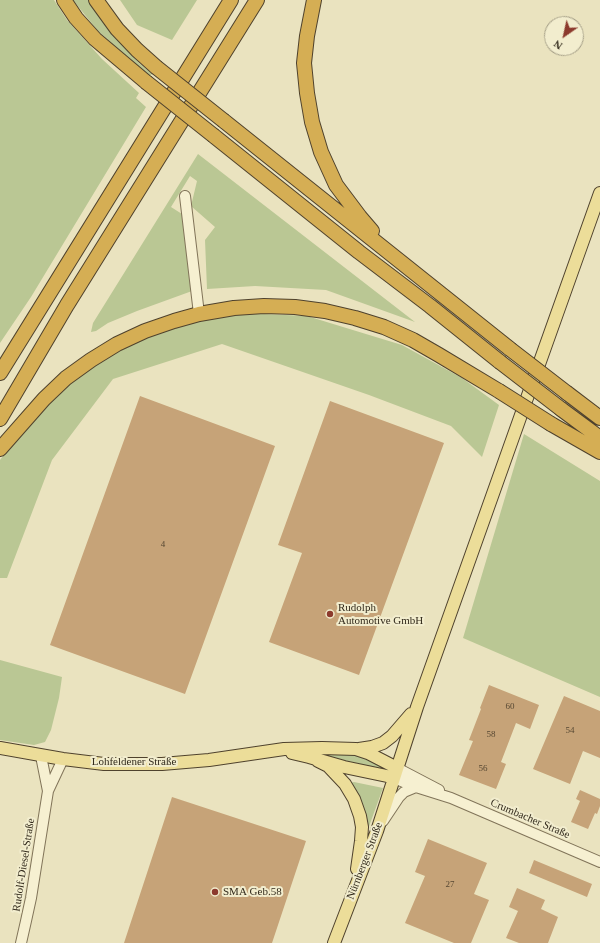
<!DOCTYPE html>
<meta charset="utf-8">
<style>
body{margin:0}
#map{position:relative;width:600px;height:943px;overflow:hidden;background:#eae3bf;font-family:Georgia,serif}
canvas{display:block}
.north{position:absolute;left:544px;top:16px;width:40px;height:40px;box-sizing:border-box;background:#f2edce;border:1px solid #a59f87;border-radius:50%;rotate:214deg;font-size:11px;font-weight:700;line-height:16px;text-align:center;color:#322a1c}
.north::after{content:'';display:block;margin:auto;width:14px;height:18px;background:#8c3a2d;clip-path:polygon(50% 0,100% 100%,50% 72%,0 100%)}
</style>
<div id="map">
<canvas width="600" height="943"></canvas>
<div class="north">N</div>
</div>
<script>
const c = document.querySelector('canvas').getContext('2d');
c.lineJoin = 'round';
function paint(path, color) { c.fillStyle = color; c.fill(path, 'evenodd'); }
const toPath = rows => new Path2D(rows.map(r => 'M' + r).join(''));
function strokePath(path, color, width, dash) { c.strokeStyle = color; c.lineWidth = width; c.lineCap = dash ? 'butt' : 'round'; c.setLineDash(dash || []); c.stroke(path); }
function drawText(font, color, halo, rows, align = 'center') {
  c.font = font + ' Georgia,serif'; c.lineWidth = 4; c.setLineDash([]); c.textBaseline = 'middle'; c.strokeStyle = halo; c.fillStyle = color; for (const [text, x, y, turn = 0] of rows) {
    c.save(); c.translate(x, y); c.rotate((+turn || 0) * Math.PI / 180); c.textAlign = isNaN(turn) ? turn : align; if (halo) c.strokeText(text, 0, 0); c.fillText(text, 0, 0); c.restore();
  }
}
const green = toPath([
 [0,0,54,0,67,20,102,59,139,93,136,98,146,107,31,297,0,343],
 [73,0,88,0,106,25,124,47,139,63,152,74,150,76,116,47,97,30],
 [120,0,197,0,172,40,137,25],
 [198,154,415,322,326,290,255,286,207,289,205,240,215,227,191,206,197,181,190,176,171,207,182,214,192,291,137,311,108,323,96,331,91,332,93,323],
 [243,313,307,316,402,345,462,378,499,405,482,457,451,426,369,395,222,344,113,379,52,460,7,578,0,578,0,460,30,420,81,372,118,348,184,320],
 [524,434,600,481,600,697,463,638],
 [0,660,62,677,59,698,51,730,45,742,34,745,0,740],
 [316,753,356,753,381,766,384,770,338,761],
 [354,782,383,788,367,832,350,783]
]);
const building = toPath([
 [140,396,275,446,185,694,50,645],
 [330,401,444,443,359,675,269,642,302,553,278,545],
 [489,685,539,705,530,729,516,723,501,762,506,764,496,789,459,775,473,741,469,740,481,709,480,708],
 [564,696,600,711,600,758,583,751,570,784,533,769],
 [580,790,600,799,600,806,597,814,595,813,588,829,571,822,580,801,576,799],
 [172,797,306,841,272,943,124,943],
 [428,839,487,863,474,894,489,900,471,943,454,943,405,923,425,876,415,872],
 [534,860,592,884,587,897,529,873],
 [517,888,545,900,541,909,558,917,548,943,519,943,506,938,518,911,509,907]
]);
const minor = toPath([
 [185,196,199,314],
 [41,756,48,791],
 [397,768,439,790],
 [394,778,416,787,451,798,600,862],
 [383,821,399,797,404,792,416,787],
 [21,943,26,921,31,898,48,791,63,759]
]);
const major = toPath([
 [0,748,63,759,104,764,162,764,209,760,284,749,322,748,356,749,368,753,397,768],
 [359,749,372,747,383,743,392,736,411,714],
 [292,753,309,757,344,767,387,776,394,778],
 [318,761,328,766,345,784,354,799,360,816,362,827,361,841,357,869],
 [334,943,377,831,417,707,600,193]
]);
const highway = toPath([
 [64,0,76,18,95,39,146,82],
 [96,0,117,29,137,50,156,67],
 [314,0,307,36,304,63,307,93,312,122,321,152,336,185,360,217,372,231],
 [224,121,510,349],
 [214,136,359,252,430,306,500,362],
 [0,373,231,0],
 [567,393,600,418],
 [561,409,600,438],
 [0,419,67,305,257,0],
 [551,424,600,452],
 [0,449,44,399,66,378,91,360,117,344,145,331,174,321,199,314,234,308,264,306,295,307,325,311,355,318,384,327,413,340,439,355,499,391]
]);
const highwayBridge = toPath([
 [156,67,224,121],
 [146,82,214,136],
 [510,349,567,393],
 [500,362,561,409],
 [499,391,551,424]
]);
const markers = [
 [330,614,4,"#8c3a2d"],
 [215,892,4,"#8c3a2d"]
];
const numberNames = [
 ["4",163,545],
 ["60",510,707],
 ["54",570,731],
 ["58",491,735],
 ["56",483,769],
 ["27",450,885]
];
const poiNames = [
 ["Rudolph",338,608],
 ["Automotive GmbH",338,621],
 ["SMA Geb.58",223,892]
];
const streetNames = [
 ["Lohfeldener Straße",134,762],
 ["Crumbacher Straße",530,819,23],
 ["Nürnberger Straße",365,861,-69],
 ["Rudolf-Diesel-Straße",24,865,-81]
];
paint(green, '#bac794');
paint(building, '#c6a378');
strokePath(minor, '#817459', 12);
strokePath(major, '#4f422d', 14);
strokePath(highway, '#4f422d', 16);
strokePath(minor, '#f6f0d1', 10);
strokePath(major, '#ecdd99', 12);
strokePath(highway, '#d5ae54', 14);
strokePath(highwayBridge, '#4f422d', 16, []);
strokePath(highwayBridge, '#d5ae54', 14);
for (const [x, y, r, color] of markers) { const dot = new Path2D(); dot.arc(x, y, r, 0, 2 * Math.PI); c.fillStyle = color; c.fill(dot); strokePath(dot, '#f2edce', 1.5); }
drawText('9px', '#574833', null, numberNames);
drawText('11px', '#322a1c', '#f2edce', poiNames, 'left');
drawText('11px', '#322a1c', '#f2edce', streetNames);
</script>
